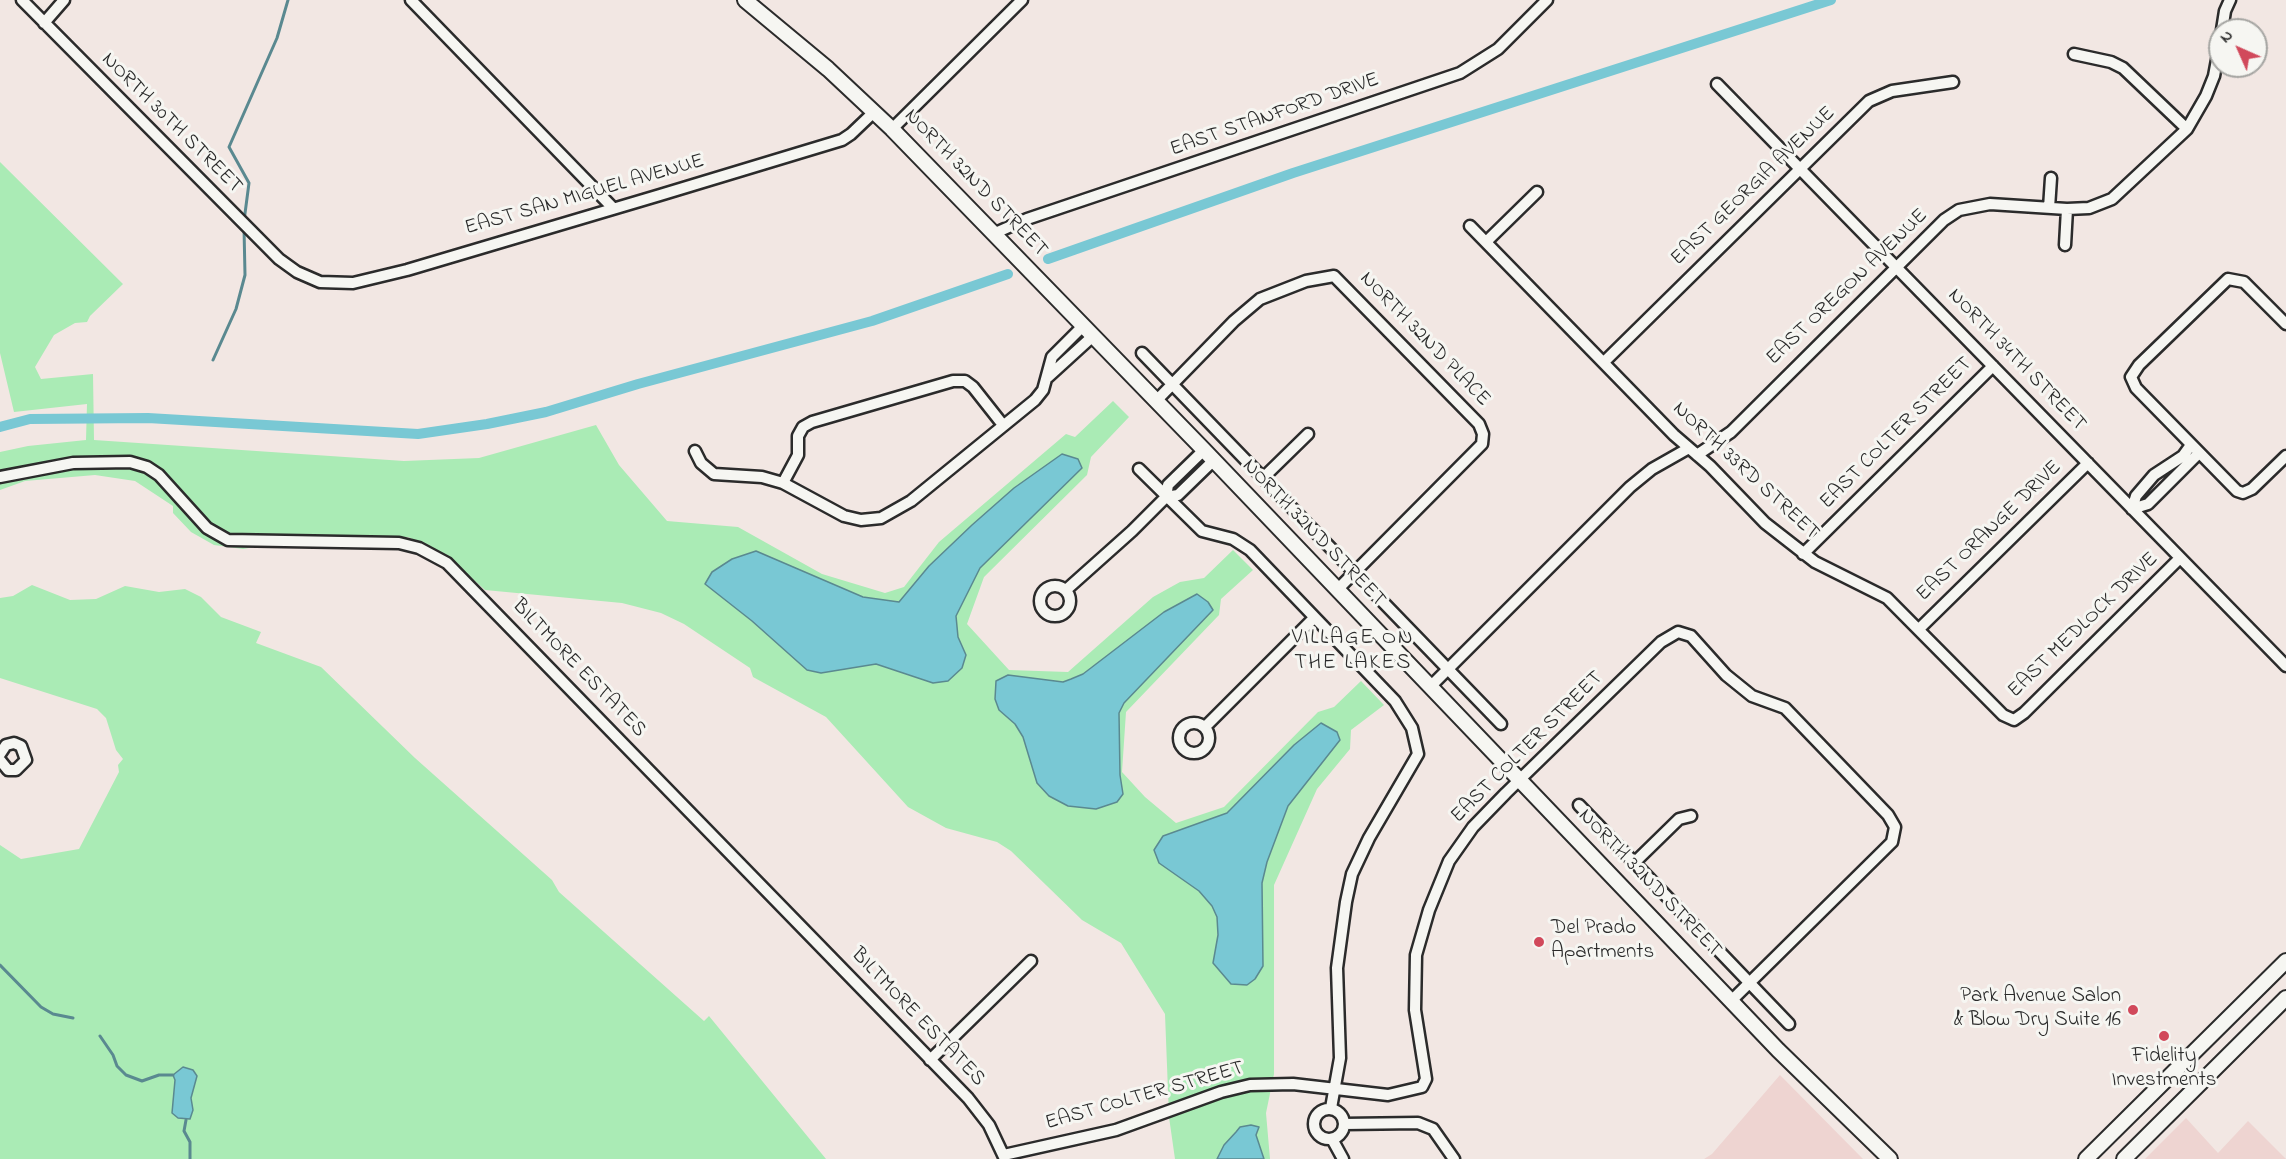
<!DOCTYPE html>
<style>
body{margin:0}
#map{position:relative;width:2286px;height:1159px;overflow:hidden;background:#f2e7e3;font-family:"Indie Flower",sans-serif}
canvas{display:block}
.north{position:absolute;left:2208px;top:18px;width:60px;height:60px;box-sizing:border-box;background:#f6f6f2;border:2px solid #a5a5a2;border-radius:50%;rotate:315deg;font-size:16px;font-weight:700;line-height:24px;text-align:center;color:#2b2b2b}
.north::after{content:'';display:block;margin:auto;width:21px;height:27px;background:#d1495b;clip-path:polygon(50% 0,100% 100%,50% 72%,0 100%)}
</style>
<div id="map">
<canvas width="2286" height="1159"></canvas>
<div class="north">N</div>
</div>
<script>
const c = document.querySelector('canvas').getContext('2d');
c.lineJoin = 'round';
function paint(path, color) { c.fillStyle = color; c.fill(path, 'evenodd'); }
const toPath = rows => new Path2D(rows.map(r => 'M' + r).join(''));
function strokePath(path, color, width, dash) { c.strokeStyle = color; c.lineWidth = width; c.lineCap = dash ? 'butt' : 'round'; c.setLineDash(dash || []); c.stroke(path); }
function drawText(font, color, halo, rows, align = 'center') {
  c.font = font + ' "Indie Flower",sans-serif'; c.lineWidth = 6; c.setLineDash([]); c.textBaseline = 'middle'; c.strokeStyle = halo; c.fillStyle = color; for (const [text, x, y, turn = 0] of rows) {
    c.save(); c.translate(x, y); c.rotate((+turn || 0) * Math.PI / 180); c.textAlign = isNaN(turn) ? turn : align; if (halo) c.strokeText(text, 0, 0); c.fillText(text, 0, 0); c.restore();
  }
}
const built = toPath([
 [1780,1075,1863,1159,1704,1159,1712,1154],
 [2186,1118,2218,1153,2248,1121,2286,1159,2145,1159]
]);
const green = toPath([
 [0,162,123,284,90,316,87,322,75,323,54,335,35,367,41,379,93,374,94,440,404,461,479,458,596,425,619,465,667,521,738,527,822,574,885,593,904,587,939,542,1066,434,1075,437,1113,401,1129,417,1091,457,1087,475,984,577,967,624,1009,670,1068,672,1153,597,1180,582,1204,578,1233,550,1253,570,1221,599,1219,615,1126,712,1122,772,1145,797,1176,823,1224,807,1318,712,1334,707,1361,681,1384,705,1351,730,1350,749,1317,789,1274,885,1274,1074,1266,1113,1270,1159,1175,1159,1169,1117,1165,1014,1121,943,1082,920,1011,851,997,842,946,828,908,807,826,717,753,677,750,668,684,624,661,613,622,603,485,590,447,556,408,537,311,537,243,549,214,545,191,532,173,513,173,506,135,481,95,475,25,481,0,490,0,452,28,446,86,440,87,404,14,412,0,353],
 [32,585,70,600,96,599,125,586,159,592,185,589,201,597,221,617,261,632,256,643,321,667,415,758,552,880,559,892,704,1021,709,1016,826,1159,0,1159,0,845,21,859,79,849,119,772,118,765,123,759,116,750,106,718,97,709,0,678,0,598,13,596]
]);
const water = toPath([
 [1062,454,1078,459,1082,468,980,568,956,616,958,637,966,655,962,668,948,681,933,683,876,664,821,673,807,670,752,621,705,584,712,572,732,559,756,551,863,597,899,602,929,566,972,525,1014,488,1062,454],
 [1197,594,1208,602,1213,610,1124,703,1119,713,1120,775,1123,794,1117,802,1096,809,1068,806,1049,796,1037,783,1023,737,1015,724,999,710,995,699,996,681,1008,675,1063,682,1071,679,1083,674,1164,612,1197,594],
 [1321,723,1337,732,1340,740,1288,806,1267,862,1262,883,1263,966,1255,979,1247,985,1231,984,1213,963,1218,935,1217,917,1212,906,1199,891,1159,863,1154,850,1163,836,1227,813,1294,745,1321,723],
 [183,1067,193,1070,197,1076,191,1098,193,1110,190,1119,178,1118,172,1113,175,1080,173,1075,183,1067],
 [1251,1125,1259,1127,1256,1135,1264,1159,1217,1159,1224,1145,1236,1132,1240,1127,1251,1125]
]);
const stream = toPath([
 [244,221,249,183,229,147,277,38,288,0],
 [213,360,236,309,245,275,244,228],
 [0,965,41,1007,53,1014,73,1018],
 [100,1036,113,1055,117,1066,126,1075,142,1081,159,1075,173,1075],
 [186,1120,184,1131,190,1142,190,1159]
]);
const canal = toPath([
 [1048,259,1293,173,1831,0],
 [0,427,30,419,148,418,418,434,487,424,546,412,638,384,872,321,1008,274]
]);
const minor = toPath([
 [22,0,279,259,297,272,320,282,353,283,407,270,660,195,842,140,851,134,874,112],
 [411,0,612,207],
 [44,23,64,0],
 [2222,30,2225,11,2230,0],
 [2074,54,2111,62,2123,68,2187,129],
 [1717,84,2286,666],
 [892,129,1022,0],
 [2049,208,2051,178],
 [1470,226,1674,435,1710,466,1765,523,1815,562,1887,598,2003,715,2014,720,2024,713,2180,558],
 [993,234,1027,219,1460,73,1498,49,1547,0],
 [1487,241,1537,192],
 [2065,245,2067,209],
 [2286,324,2244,282,2228,279,2139,365,2131,377,2136,388,2237,491,2243,493,2252,489,2286,456],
 [1142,353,1501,724],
 [1604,362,1869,101,1892,91,1953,82],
 [1048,377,1093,336],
 [1156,401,1234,321,1260,299,1306,281,1334,276,1479,424,1483,434,1482,444,1337,590],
 [695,451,701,463,714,474,762,477,783,483,844,516,861,520,881,518,911,501,1035,400,1043,390,1052,357,1083,326],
 [1697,455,1731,432,1944,220,1959,210,1990,204,2067,209,2089,208,2112,199,2187,129,2206,96,2214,76,2220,44],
 [1139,469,1202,531,1233,539,1250,550,1395,701,1412,728,1418,754,1369,838,1352,874,1346,902,1337,968,1340,1058,1331,1108],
 [0,477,73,463,130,462,147,467,159,475,207,528,228,540,399,543,419,548,447,563,968,1098,989,1125,1005,1159],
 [1263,478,1308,434],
 [783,483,798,455,798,436,803,427,812,422,953,381,965,381,973,387,1003,425],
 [1166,497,1178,495,1214,460],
 [2132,509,2136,496,2154,475,2183,456,2191,445],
 [2132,509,2148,504,2199,453],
 [1803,554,1993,366],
 '1040 601a15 15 0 1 1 30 0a15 15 0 1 1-30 0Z',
 [1066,590,1132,531,1166,497,1168,485,1204,450],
 [1920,628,2088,463],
 [1430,687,1630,487,1652,469,1689,448],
 '1179 738a15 15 0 1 1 30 0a15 15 0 1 1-30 0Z',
 [1205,727,1314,618],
 [0,754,6,745,14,743,21,746,26,760,16,770,8,770,0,760],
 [1579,805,1789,1024],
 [1634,863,1679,819,1691,816],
 [930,1060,1031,961],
 '1314 1124a15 15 0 1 1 30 0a15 15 0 1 1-30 0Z',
 [1344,1124,1418,1123,1433,1129,1454,1159],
 [1332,1139,1343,1159],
 [1004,1155,1116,1130,1221,1092,1250,1085,1293,1084,1388,1095,1422,1087,1426,1079,1415,1010,1416,955,1429,910,1449,861,1473,827,1506,793,1661,642,1678,632,1691,636,1726,675,1752,696,1785,708,1888,815,1895,827,1892,842,1731,1001]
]);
const major = toPath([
 [745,0,828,69,892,129,1204,450,1778,1050,1890,1159],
 [2086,1159,2286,961],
 [2124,1159,2286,998]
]);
const markers = [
 [1539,942,6,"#d1495b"],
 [2133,1010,6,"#d1495b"],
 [2164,1036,6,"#d1495b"]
];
const streetNames = [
 ["EAST STANFORD DRIVE",1275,116,-19],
 ["NORTH 30TH STREET",171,124,45],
 ["NORTH 32ND STREET",975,184,46],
 ["EAST GEORGIA AVENUE",1754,187,-44],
 ["EAST SAN MIGUEL AVENUE",585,196,-16],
 ["EAST OREGON AVENUE",1848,288,-44],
 ["NORTH 32ND PLACE",1424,340,46],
 ["NORTH 34TH STREET",2016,361,46],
 ["EAST COLTER STREET",1897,434,-45],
 ["NORTH 33RD STREET",1745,472,43],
 ["EAST ORANGE DRIVE",1990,532,-44],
 ["NORTH 32ND STREET",1313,534,46],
 ["EAST MEDLOCK DRIVE",2084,626,-44],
 ["BILTMORE ESTATES",578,669,46],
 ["EAST COLTER STREET",1528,748,-45],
 ["NORTH 32ND STREET",1649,884,46],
 ["BILTMORE ESTATES",917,1018,46],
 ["EAST COLTER STREET",1145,1097,-16]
];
const poiNames = [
 ["Del Prado",1551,930],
 ["Apartments",1551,954],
 ["Park Avenue Salon",2121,998,"right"],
 ["& Blow Dry Suite 16",2121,1022,"right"],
 ["Fidelity",2164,1058,"center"],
 ["Investments",2164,1082,"center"]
];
const neighbourhoodNames = [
 ["VILLAGE ON",1353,639],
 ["THE LAKES",1353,664]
];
paint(built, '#eed4d1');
paint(green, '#aaebb5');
paint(water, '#79c8d4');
strokePath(water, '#5a8990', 1.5);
strokePath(stream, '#5a8990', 3);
strokePath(canal, '#79c8d4', 10);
strokePath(minor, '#2b2b2b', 15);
strokePath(major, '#2b2b2b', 18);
strokePath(minor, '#f6f6f2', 10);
strokePath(major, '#f6f6f2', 14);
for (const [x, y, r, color] of markers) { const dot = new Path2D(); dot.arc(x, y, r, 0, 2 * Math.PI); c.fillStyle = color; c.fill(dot); strokePath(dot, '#f6f6f2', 2); }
drawText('21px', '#2b2b2b', '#f6f6f2', streetNames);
drawText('21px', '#2b2b2b', '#f6f6f2', poiNames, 'left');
c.letterSpacing = '1.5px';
drawText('22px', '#2b2b2b', '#f6f6f2', neighbourhoodNames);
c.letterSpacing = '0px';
</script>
